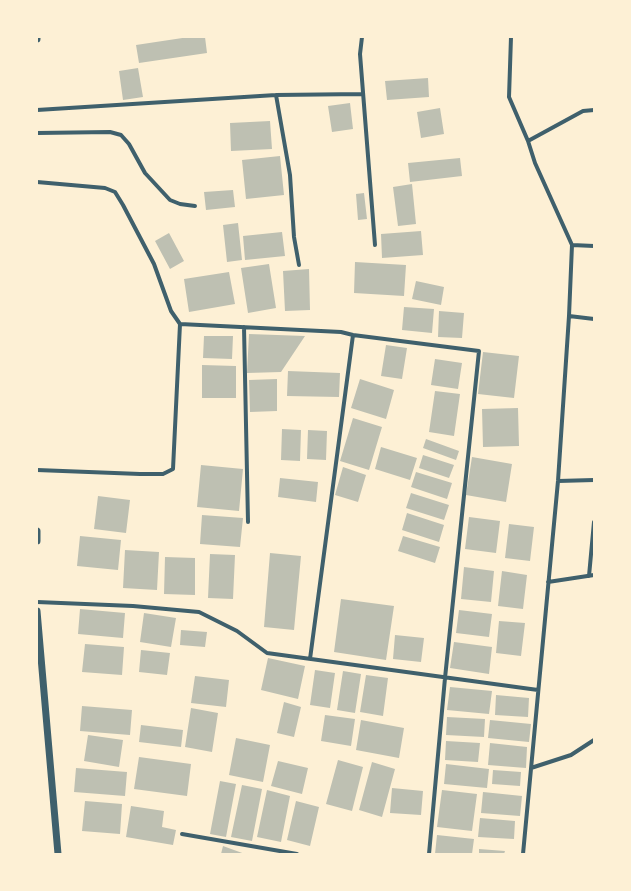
<!DOCTYPE html>
<style>
body{margin:0}
#map{position:relative;width:631px;height:891px;overflow:hidden;background:#fdf0d5;font-family:"Roboto Condensed",sans-serif}
canvas{display:block}
.frame{position:absolute;inset:0;border:38px solid #fdf0d5;pointer-events:none}
</style>
<div id="map">
<canvas width="631" height="891"></canvas>
<div class="frame"></div>
</div>
<script>
const c = document.querySelector('canvas').getContext('2d');
c.lineJoin = 'round';
function paint(path, color) { c.fillStyle = color; c.fill(path, 'evenodd'); }
const toPath = rows => new Path2D(rows.map(r => 'M' + r).join(''));
function strokePath(path, color, width, dash) { c.strokeStyle = color; c.lineWidth = width; c.lineCap = dash ? 'butt' : 'round'; c.setLineDash(dash || []); c.stroke(path); }
const building = toPath([
 [189,37,205,37,207,53,139,63,136,45],
 [138,68,143,97,123,100,119,71],
 [428,78,429,97,387,100,385,81],
 [350,103,353,129,332,132,328,106],
 [440,108,444,134,421,138,417,112],
 [270,121,272,149,231,151,230,123],
 [280,156,284,195,246,199,242,160],
 [460,158,462,176,410,182,408,163],
 [412,184,416,224,398,226,393,187],
 [233,190,235,207,206,210,204,192],
 [364,193,367,219,358,220,356,194],
 [238,223,242,260,227,262,223,225],
 [421,231,423,255,382,258,381,234],
 [282,232,285,256,245,260,243,236],
 [169,233,184,261,170,269,155,241],
 [355,262,406,265,404,296,354,293],
 [269,264,276,308,248,313,241,268],
 [309,269,310,310,285,311,283,271],
 [229,272,235,304,189,312,184,279],
 [416,281,444,287,441,305,412,299],
 [404,307,434,309,432,333,402,330],
 [439,311,464,313,462,338,438,337],
 [249,334,305,336,281,372,247,373],
 [204,336,233,336,232,359,203,358],
 [386,345,407,348,402,379,381,376],
 [483,352,519,356,514,398,478,394],
 [435,359,462,363,458,389,431,385],
 [202,365,236,366,236,398,202,398],
 [288,371,340,373,339,397,287,396],
 [277,379,277,411,250,412,249,380],
 [360,379,394,390,386,419,351,408],
 [435,391,460,394,454,436,429,432],
 [518,408,519,446,483,447,482,409],
 [353,418,382,427,369,470,340,461],
 [282,429,301,430,300,461,281,460],
 [308,430,327,431,326,460,307,459],
 [426,439,459,451,456,460,423,448],
 [381,447,417,458,410,480,375,469],
 [423,455,454,465,449,478,419,468],
 [472,457,512,464,506,502,466,495],
 [201,465,243,469,239,511,197,507],
 [343,467,366,475,358,502,335,495],
 [416,472,452,483,447,499,411,487],
 [280,478,318,482,316,502,278,497],
 [411,493,449,505,444,520,406,508],
 [98,496,130,500,126,533,94,529],
 [407,513,444,525,439,542,402,530],
 [202,515,243,518,240,547,200,544],
 [469,517,500,521,496,553,465,549],
 [509,524,534,527,530,561,505,558],
 [80,536,121,540,118,570,77,566],
 [403,536,440,547,435,563,398,551],
 [125,550,159,552,157,590,123,588],
 [270,553,301,556,294,630,264,627],
 [210,554,235,555,233,599,208,598],
 [165,557,195,558,195,595,164,594],
 [464,567,494,571,491,602,461,599],
 [502,571,527,575,523,609,498,606],
 [341,599,394,606,386,660,334,652],
 [80,609,125,613,123,638,78,634],
 [459,610,492,614,489,637,456,633],
 [144,613,176,618,171,647,140,642],
 [499,621,525,623,521,656,496,653],
 [181,630,207,632,205,647,180,645],
 [395,635,424,638,421,662,393,659],
 [454,642,492,647,489,674,450,668],
 [85,644,124,647,122,675,82,672],
 [141,650,170,653,167,675,139,672],
 [268,658,305,666,298,699,261,690],
 [315,670,335,673,330,708,310,705],
 [343,671,361,674,355,713,337,710],
 [366,675,388,678,383,716,360,712],
 [195,676,229,680,226,707,191,703],
 [450,687,492,691,489,714,447,710],
 [496,695,529,698,528,717,495,715],
 [284,702,301,707,294,737,277,733],
 [82,706,132,710,130,735,80,731],
 [191,708,218,713,212,752,185,747],
 [325,715,355,719,351,746,321,741],
 [447,717,485,719,484,737,446,735],
 [361,720,404,728,399,758,356,750],
 [490,720,531,724,529,742,488,738],
 [141,725,183,730,181,747,139,742],
 [88,735,123,740,119,767,84,761],
 [236,738,270,745,263,782,229,775],
 [446,741,480,743,478,762,445,760],
 [490,743,527,747,526,768,488,765],
 [139,757,191,764,187,796,134,789],
 [338,760,363,767,352,811,326,804],
 [278,761,308,768,302,794,271,786],
 [372,762,395,769,382,817,359,810],
 [446,764,489,769,487,788,444,784],
 [76,768,127,772,125,796,74,792],
 [493,770,521,772,520,786,492,784],
 [220,781,236,784,226,837,210,834],
 [242,785,262,789,252,841,231,837],
 [392,788,423,791,421,815,390,813],
 [267,790,290,796,281,842,257,837],
 [442,790,477,794,472,831,437,827],
 [483,792,522,796,520,816,481,813],
 [85,801,122,804,120,834,82,831],
 [296,801,319,807,310,846,287,840],
 [131,806,164,811,162,827,176,830,173,845,126,837],
 [480,818,515,821,514,839,478,837],
 [437,835,474,839,472,854,435,854],
 [223,846,245,854,221,854],
 [479,849,505,851,504,854,479,854]
]);
const minor = toPath([
 [362,37,360,54,375,245],
 [511,37,509,97,528,141,535,163,572,245,569,316,558,481,523,854],
 [37,110,276,95],
 [37,133,110,132,121,135,129,144,145,173,170,200,180,204,195,206],
 [528,141,583,111,594,110],
 [37,182,105,188,115,192,123,205,154,264,171,311,180,324],
 [572,245,594,246],
 [299,265,294,237,290,175,276,95,363,94],
 [569,316,594,319],
 [244,327,248,522],
 [37,470,140,474,163,474,173,469,180,324,341,332,353,335,479,351,445,678,429,854],
 [558,481,594,480],
 [589,576,594,522],
 [548,582,594,575],
 [37,602,133,606,199,612,237,631,267,653,538,690],
 [310,659,353,335],
 [531,768,571,755,594,740],
 [182,834,297,854]
]);
const tertiary = toPath([
 [37,39,37,37],
 [37,531,37,541],
 [37,611,58,854]
]);
paint(building, '#bec0b2');
strokePath(minor, '#3f606c', 4);
strokePath(tertiary, '#3f606c', 7);
</script>
